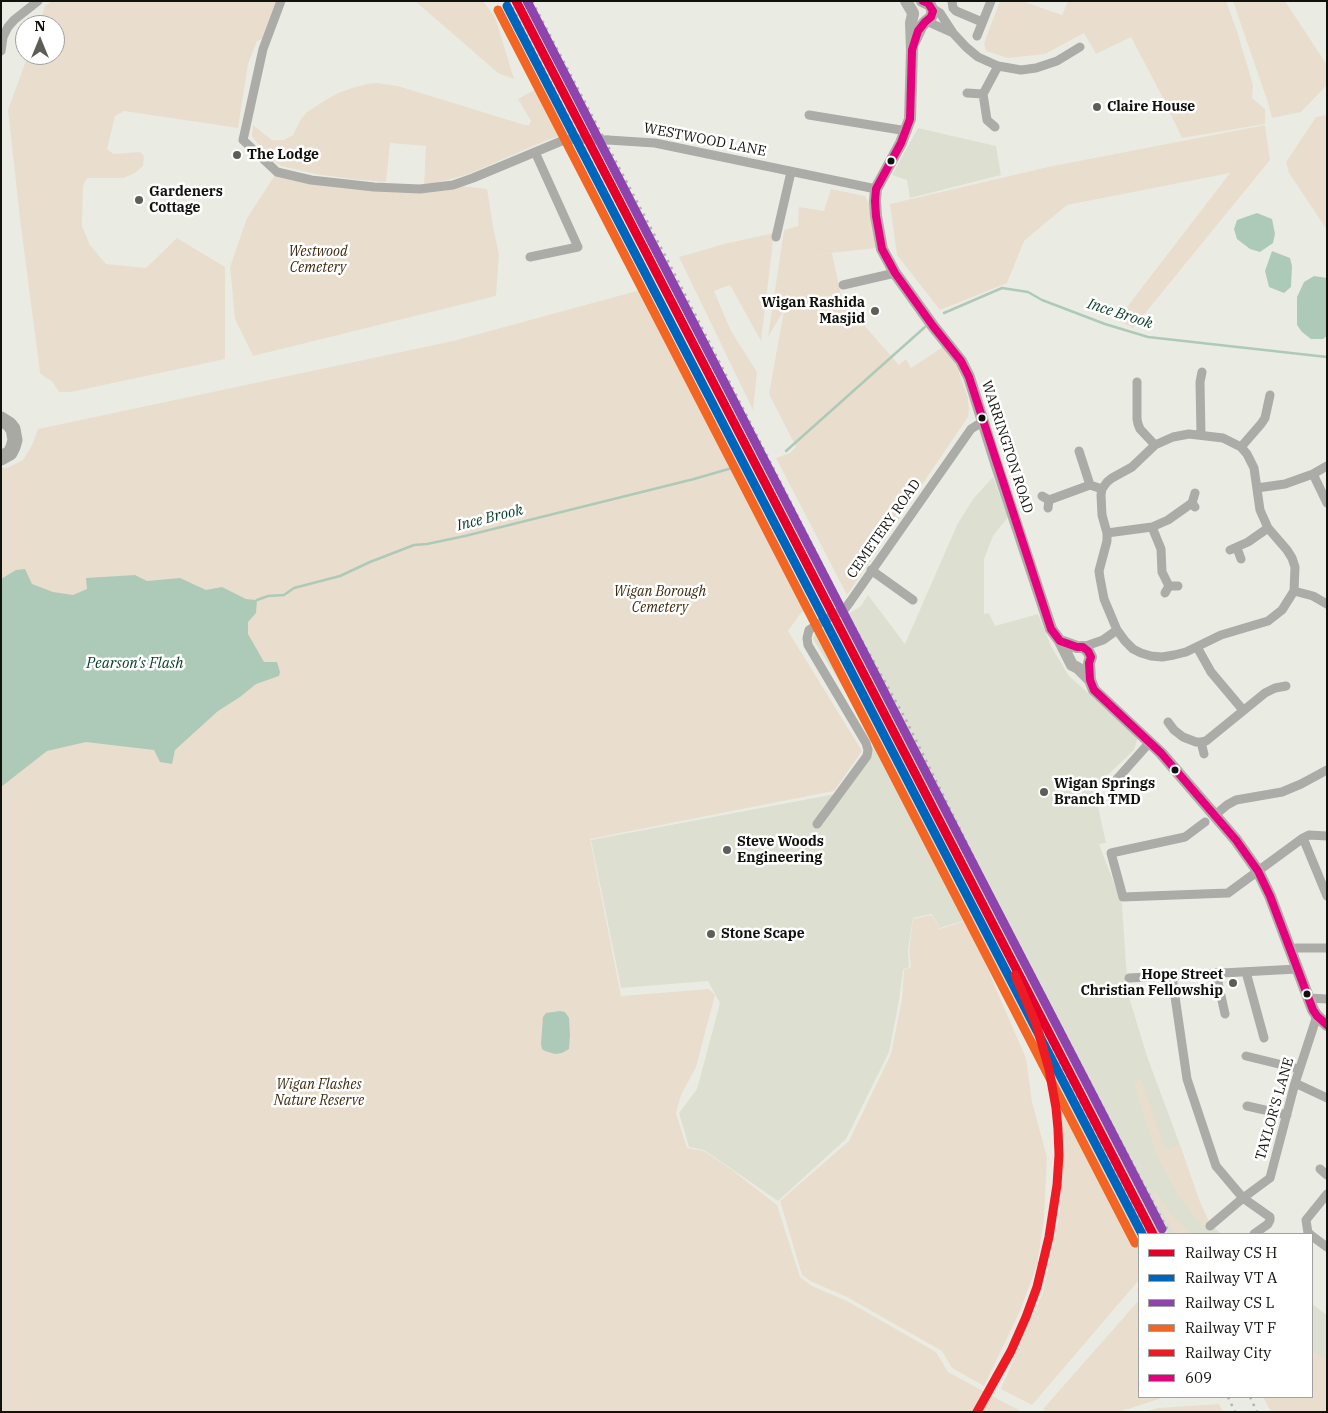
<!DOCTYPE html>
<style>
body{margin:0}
#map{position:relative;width:1328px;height:1413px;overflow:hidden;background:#eaece4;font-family:"IBM Plex Serif",serif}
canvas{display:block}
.frame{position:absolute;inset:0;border:2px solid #11120d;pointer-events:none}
.legend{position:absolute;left:1138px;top:1233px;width:175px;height:165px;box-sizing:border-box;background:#fff;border:1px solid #a0a09e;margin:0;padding:6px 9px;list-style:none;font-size:15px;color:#11120d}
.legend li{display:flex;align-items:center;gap:10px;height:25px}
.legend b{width:25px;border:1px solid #a0a09e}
.north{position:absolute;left:15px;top:15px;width:50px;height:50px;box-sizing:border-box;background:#fff;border:1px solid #a0a09e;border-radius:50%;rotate:0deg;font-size:14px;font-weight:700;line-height:20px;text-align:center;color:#11120d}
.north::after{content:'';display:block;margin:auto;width:18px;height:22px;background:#5d5e58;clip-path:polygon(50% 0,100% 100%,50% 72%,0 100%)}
</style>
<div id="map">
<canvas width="1328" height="1413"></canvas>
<div class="frame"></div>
<ul class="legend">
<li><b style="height:6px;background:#e4002b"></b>Railway CS H</li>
<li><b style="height:6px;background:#0065bd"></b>Railway VT A</li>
<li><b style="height:6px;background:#8e44ad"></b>Railway CS L</li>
<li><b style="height:6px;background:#f26522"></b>Railway VT F</li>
<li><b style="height:6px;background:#ed1c24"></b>Railway City</li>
<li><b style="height:6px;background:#e5007d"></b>609</li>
</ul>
<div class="north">N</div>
</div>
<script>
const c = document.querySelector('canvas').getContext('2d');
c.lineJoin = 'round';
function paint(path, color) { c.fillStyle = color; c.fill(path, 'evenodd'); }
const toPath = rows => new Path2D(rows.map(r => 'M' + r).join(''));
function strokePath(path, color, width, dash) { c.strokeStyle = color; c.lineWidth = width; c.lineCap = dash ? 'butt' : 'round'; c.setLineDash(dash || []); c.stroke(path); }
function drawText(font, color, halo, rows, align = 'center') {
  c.font = font + ' "IBM Plex Serif",serif'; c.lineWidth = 5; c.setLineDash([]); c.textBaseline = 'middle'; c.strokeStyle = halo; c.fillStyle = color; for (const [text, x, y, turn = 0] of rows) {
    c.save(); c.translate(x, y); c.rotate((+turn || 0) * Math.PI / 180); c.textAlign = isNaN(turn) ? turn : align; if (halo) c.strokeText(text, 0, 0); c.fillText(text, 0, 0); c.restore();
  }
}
const built = toPath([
 [918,128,996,146,1001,175,910,198,907,180,892,175],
 [993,477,1008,517,993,536,984,559,984,614,989,613,995,626,1038,614,1051,646,1069,676,1138,737,1134,750,1094,788,1106,843,1099,844,1122,904,1128,994,1148,1059,1180,1145,1199,1200,1209,1222,1221,1234,1139,1234,1139,1237,1053,1066,1039,1068,1020,1012,980,933,880,748,813,639,815,633,827,627,861,606,868,595,905,644,957,525,973,499],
 [874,744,941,863,969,919,940,928,932,914,913,918,908,950,909,967,903,970,899,1001,889,1052,846,1139,778,1201,704,1150,689,1147,679,1113,697,1089,720,1003,708,981,621,988,591,840,835,794],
 [1312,1304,1327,1315,1327,1361,1312,1352]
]);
const green = toPath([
 [52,1,279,1,270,23,266,28,265,38,257,41,248,64,238,128,124,111,115,116,107,149,113,154,140,152,144,156,143,166,135,173,123,178,87,178,83,186,82,226,90,245,106,264,146,268,177,238,225,267,225,359,71,392,59,392,52,381,46,378,40,373,20,219,8,110,28,55,55,55,55,25,39,25,45,6],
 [415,1,483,1,495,17,514,79,498,73],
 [1000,1,1022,1,1062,15,1068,1,1226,1,1237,31,1253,85,1252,98,1265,109,1265,124,1182,138,1164,100,1131,37,1096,54,1084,33,1045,54,1008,58,986,51,984,43],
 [1233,1,1285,1,1327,65,1327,85,1301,112,1272,118,1268,103],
 [377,83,398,86,525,125,529,125,531,121,518,99,545,84,574,134,566,134,547,140,469,174,436,183,424,184,426,146,390,143,386,182,351,179,316,174,281,166,266,155,252,136,253,125,272,140,284,140,293,135,301,119,307,112,324,101,338,93,352,88,367,84],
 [1327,115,1327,230,1289,173,1286,162,1316,117],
 [1265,125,1270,160,1133,328,1117,320,1230,173,1067,205,1024,241,1007,283,940,310,897,255,890,204,1048,167],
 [277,172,374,187,453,185,487,189,493,226,499,255,496,296,253,356,235,319,230,267,247,218],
 [831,189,865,196,872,209,877,248,831,253,793,259,832,253,842,300,899,365,906,359,911,368,943,347,957,367,968,398,969,410,968,417,847,595,776,458,790,453,796,447,769,394,784,310,768,337,784,230,798,226,799,207,824,211],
 [774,233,761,341,730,285,714,291,731,331,757,372,753,410,679,257,724,244],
 [644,289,744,473,809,607,800,614,788,631,862,751,834,791,590,839,621,996,709,989,715,995,696,1067,681,1095,676,1113,687,1148,704,1151,732,1170,777,1205,800,1277,812,1286,847,1301,936,1352,948,1372,1022,1412,1,1412,1,468,7,468,23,460,32,445,38,429,453,341],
 [932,915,940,929,968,920,996,989,1026,1058,1032,1102,1047,1157,1044,1219,1037,1265,1020,1311,984,1386,952,1368,942,1351,847,1297,810,1281,802,1275,780,1201,849,1141,891,1054,902,999,904,970,911,967,909,951,913,919],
 [1054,1072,1139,1236,1139,1280,1032,1405,1001,1389,1043,1292,1059,1218,1065,1142],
 [1141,1078,1165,1151,1180,1145,1199,1200,1209,1222,1203,1227,1177,1193,1157,1155,1134,1083],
 [1155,1192,1172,1216,1191,1234,1175,1234,1153,1194],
 [1139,1300,1139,1397,1165,1397,1119,1412,1044,1412,1044,1408],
 [1312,1352,1327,1361,1327,1412,1271,1412,1263,1397,1312,1397],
 [1219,1404,1223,1412,1144,1412,1158,1408]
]);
const water = toPath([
 [1257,213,1272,219,1275,234,1273,243,1260,252,1250,249,1237,239,1234,229,1237,220],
 [1272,251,1290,258,1292,266,1291,287,1284,293,1269,287,1265,271],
 [1314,276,1327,278,1327,336,1323,339,1311,339,1302,332,1297,325,1297,297,1304,282],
 [25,569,32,584,53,592,73,595,87,589,86,578,135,575,147,581,180,578,206,590,222,587,246,599,257,600,256,613,248,622,248,634,264,662,277,662,280,672,279,676,256,684,240,697,218,711,175,750,172,764,160,762,154,750,86,742,47,751,1,787,1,579,16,570],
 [560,1011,565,1012,569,1018,570,1035,569,1049,562,1053,555,1054,545,1051,542,1049,541,1044,543,1017,546,1013]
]);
const stream = toPath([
 [944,313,1002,288,1028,292,1042,300,1105,324,1148,337,1327,357],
 [786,451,925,327],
 [257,600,268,596,284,595,294,588,340,576,370,562,414,545,427,544,465,536,694,479,732,468]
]);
const street = toPath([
 [281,1,263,49,243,140,277,172,311,180,374,187,420,189,453,185,473,178,564,140,574,139],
 [952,1,953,8,956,11,982,22],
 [932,8,940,13,953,33,966,47,978,57,998,66,1021,70,1036,68,1057,61,1080,47],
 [926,21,953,33],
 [977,36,991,1],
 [1,51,3,37,8,27,14,20,38,1],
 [967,93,983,94],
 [809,115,907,131],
 [995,127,987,120,983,94,998,66],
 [608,140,655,143,876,189],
 [776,237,791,172],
 [530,257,578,247,535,152],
 [843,285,895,273],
 [1137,382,1137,419,1138,424,1140,429,1155,445],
 [1189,434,1223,438,1241,447,1247,454,1254,468,1260,510,1268,528,1287,550,1292,558,1295,567,1294,591,1282,610,1268,621,1221,635,1186,652,1174,655,1162,657,1151,656,1141,653,1133,649,1125,641,1117,630,1104,599,1100,578,1099,571,1107,541,1107,533,1102,515,1101,495,1102,489,1107,482,1112,478,1132,467,1155,445,1173,437,1189,434],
 [1201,435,1200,382,1202,372],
 [1241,447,1261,424,1265,418,1270,395],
 [1079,451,1090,485,1102,489],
 [1313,474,1327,503],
 [1257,488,1285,484,1313,474,1327,466],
 [1195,493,1192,503,1195,507],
 [1042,496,1049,500,1048,508],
 [1049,500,1090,485],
 [1152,527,1161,549,1162,572,1169,586],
 [1107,533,1152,527,1168,520,1192,503],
 [1237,548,1241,559],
 [1230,550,1248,542,1268,528],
 [871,570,913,600],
 [1294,591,1313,596,1327,604],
 [1165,593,1169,586,1178,586],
 [850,602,971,429,982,422],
 [1083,647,1103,640,1117,630],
 [1197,647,1211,672,1243,710],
 [1168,722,1174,730,1183,737,1196,742,1201,742,1206,741,1265,693,1275,688,1286,686],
 [1201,742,1204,754],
 [1117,779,1150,742],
 [1215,815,1227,805,1236,800,1282,792,1301,784,1327,770],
 [1205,822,1185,837,1111,853,1123,897,1228,893,1303,838,1309,835,1327,836],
 [817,824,867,756,868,750,866,743,808,645,807,638,809,630,823,621],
 [1303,838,1327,896],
 [1290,950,1296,948,1327,948],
 [1246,972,1264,1038],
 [1216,973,1225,1014],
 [1172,976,1187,1079,1216,1166,1243,1198,1270,1217,1270,1220,1268,1224,1254,1234],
 [1129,978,1297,969],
 [1308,998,1327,999],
 [1246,1056,1299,1069],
 [1295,1083,1327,1098],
 [1247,1106,1287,1115],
 [1320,1169,1327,1175],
 [1210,1226,1243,1198,1270,1178,1295,1083,1317,1016],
 [1310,1234,1308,1233,1306,1220,1327,1194],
 [1312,1236,1327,1247]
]);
const primary = toPath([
 [906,1,913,13],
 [913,14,911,23,912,50,910,119,901,143,876,189,875,201,876,216,882,249,895,273,933,326,961,361,969,377,996,463,1051,629,1060,641,1072,665,1078,668,1090,680,1094,690,1161,753,1236,840,1258,871,1270,896,1313,1010,1317,1016,1327,1025],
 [914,42,921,27,925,22,931,17,933,11,930,5,922,1],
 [1060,641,1077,647,1083,647,1088,651,1091,657,1089,663,1090,680]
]);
const highway = toPath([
 [1,419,9,424,13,429,15,440,13,447,10,453,1,458]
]);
const rail = toPath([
 [509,1,597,172,724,423,763,497],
 [532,1,667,259,848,615,906,720,987,884,1116,1132,1170,1234],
 [1015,975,1148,1234],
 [1228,1397,1235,1412],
 [1250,1397,1257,1412]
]);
const streetBridge = toPath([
 [574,139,608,140],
 [823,621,844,610,850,602]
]);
const bus1 = toPath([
 [923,1,928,3,933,11,931,17,925,22,918,31,912,50,910,119,901,143,876,189,875,201,876,216,882,249,895,273,933,326,961,361,969,377,1051,629,1060,641,1077,647,1083,647,1088,651,1091,657,1089,663,1090,680,1094,690,1161,753,1236,840,1258,871,1270,896,1313,1010,1317,1016,1327,1025]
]);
const rail1 = toPath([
 [516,1,1153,1234]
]);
const rail2 = toPath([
 [507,6,1142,1234]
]);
const rail3 = toPath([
 [527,1,1162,1229]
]);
const rail4 = toPath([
 [498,10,1135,1243]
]);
const rail5 = toPath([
 [977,1412,1011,1351,1026,1317,1037,1287,1049,1237,1057,1185,1059,1155,1058,1129,1056,1108,1049,1069,1036,1024,1015,975]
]);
const markers = [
 [1097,107,5,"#5d5e58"],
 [237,155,5,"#5d5e58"],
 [891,161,4.5,"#11120d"],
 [139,200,5,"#5d5e58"],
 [875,311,5,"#5d5e58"],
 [982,418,4.5,"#11120d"],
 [1175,770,4.5,"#11120d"],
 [1044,792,5,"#5d5e58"],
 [727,850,5,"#5d5e58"],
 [711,934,5,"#5d5e58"],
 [1233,983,5,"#5d5e58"],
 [1307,994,4.5,"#11120d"]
];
const poiNames = [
 ["Claire House",1107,107],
 ["The Lodge",247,155],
 ["Gardeners",149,192],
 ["Cottage",149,208],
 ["Wigan Rashida",865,303,"right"],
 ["Masjid",865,319,"right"],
 ["Wigan Springs",1054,784],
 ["Branch TMD",1054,800],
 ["Steve Woods",737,842],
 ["Engineering",737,858],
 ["Stone Scape",721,934],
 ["Hope Street",1223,975,"right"],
 ["Christian Fellowship",1223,991,"right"]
];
const streetNames = [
 ["WESTWOOD LANE",705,140,11],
 ["WARRINGTON ROAD",1007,447,72],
 ["CEMETERY ROAD",884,529,-55],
 ["TAYLOR'S LANE",1275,1109,-74]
];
const parkNames = [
 ["Westwood",318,252],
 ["Cemetery",318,268],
 ["Wigan Borough",660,592],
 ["Cemetery",660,608],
 ["Wigan Flashes",319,1085],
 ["Nature Reserve",319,1101]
];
const waterNames = [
 ["Ince Brook",1120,314,18],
 ["Ince Brook",490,518,-14],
 ["Pearson's Flash",135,664]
];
paint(built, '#dde0d1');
paint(green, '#e9decd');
paint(water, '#adcab8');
strokePath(stream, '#adcab8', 2.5);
strokePath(street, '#ababa8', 9);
strokePath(primary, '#aeafa8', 12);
strokePath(highway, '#a9a9a3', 15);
strokePath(rail, '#b1b2ad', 2.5, [2.5, 5]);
strokePath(streetBridge, '#ababa8', 9);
strokePath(bus1, '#e5007d', 8);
strokePath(rail1, '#e4002b', 9);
strokePath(rail2, '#0065bd', 9);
strokePath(rail3, '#8e44ad', 9);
strokePath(rail4, '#f26522', 9);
strokePath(rail5, '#ed1c24', 9);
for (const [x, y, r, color] of markers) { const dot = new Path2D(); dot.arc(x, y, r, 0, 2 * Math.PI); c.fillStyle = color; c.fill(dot); strokePath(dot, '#fff', 2); }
drawText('bold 14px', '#11120d', '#fff', poiNames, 'left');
drawText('14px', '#11120d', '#fff', streetNames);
drawText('italic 14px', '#3e290e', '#fff', parkNames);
drawText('italic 15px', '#043c26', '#fff', waterNames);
</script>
